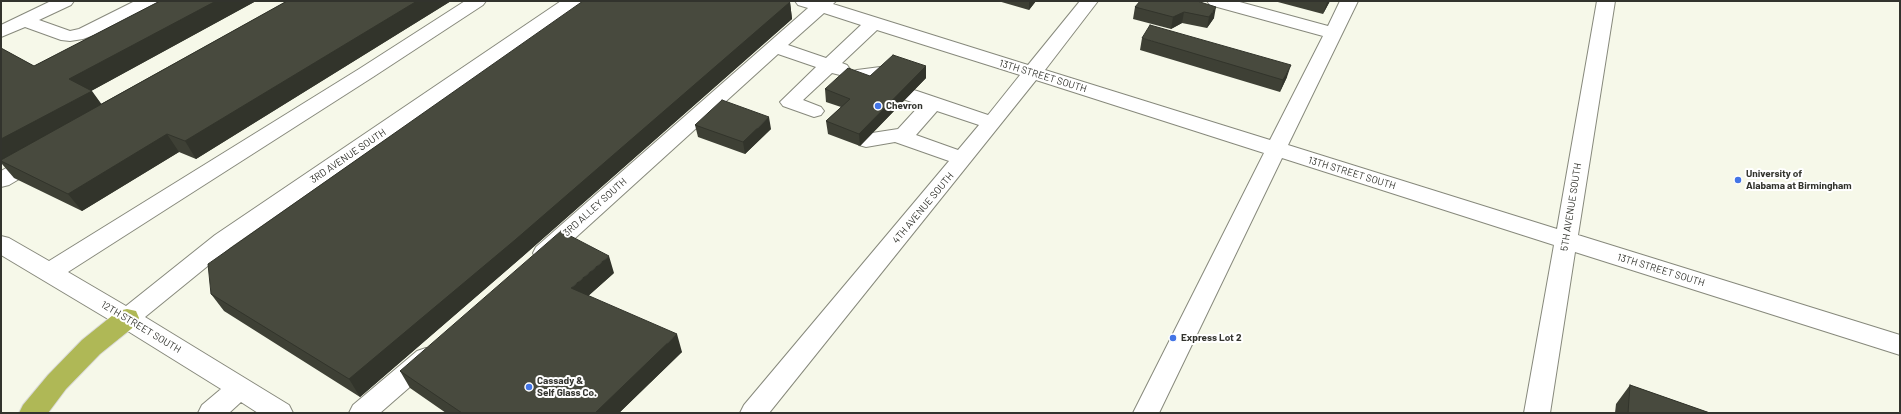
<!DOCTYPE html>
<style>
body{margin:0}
#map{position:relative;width:1901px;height:414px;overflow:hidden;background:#f6f8e9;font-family:Barlow,sans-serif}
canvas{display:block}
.frame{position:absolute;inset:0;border:2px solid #32332d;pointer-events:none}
</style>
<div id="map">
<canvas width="1901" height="414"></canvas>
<div class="frame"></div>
</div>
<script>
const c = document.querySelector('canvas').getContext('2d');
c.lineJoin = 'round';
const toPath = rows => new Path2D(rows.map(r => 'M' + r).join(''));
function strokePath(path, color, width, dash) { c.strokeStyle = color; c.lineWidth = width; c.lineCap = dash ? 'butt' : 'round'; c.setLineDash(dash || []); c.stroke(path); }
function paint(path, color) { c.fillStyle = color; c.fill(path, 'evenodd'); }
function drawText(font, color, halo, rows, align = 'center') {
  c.font = font + ' Barlow,sans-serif'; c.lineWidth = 4; c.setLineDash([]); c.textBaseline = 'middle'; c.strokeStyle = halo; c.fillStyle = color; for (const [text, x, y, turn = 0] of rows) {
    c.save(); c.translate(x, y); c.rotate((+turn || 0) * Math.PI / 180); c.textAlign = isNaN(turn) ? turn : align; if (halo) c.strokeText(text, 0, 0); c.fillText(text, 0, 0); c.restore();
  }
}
const minor = toPath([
 [51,1,74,1,71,5,39,20,70,31,79,29,135,1,158,1,155,5,102,32,83,39,70,41,61,40,25,27,1,37,1,25,51,1],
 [465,1,486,1,483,5,373,77,68,272,126,306,215,235,561,1,582,1,579,5,231,247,145,317,289,405,293,413,258,413,241,402,229,413,198,413,202,405,221,389,118,325,1,255,1,236,9,238,49,261,359,69,465,1],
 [795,1,836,1,833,4,1028,65,1080,1,1098,1,1045,70,1270,140,1323,36,1210,5,1207,1,1236,1,1328,26,1340,1,1358,1,1288,145,1557,229,1597,1,1615,1,1578,235,1900,335,1900,355,1575,252,1550,413,1524,413,1554,245,1282,158,1159,413,1133,413,1264,153,1036,80,769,413,740,413,744,405,949,161,895,142,866,147,859,145,856,140,859,135,898,129,920,105,903,99,900,95,903,91,910,89,917,91,988,115,1020,75,877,30,842,63,847,65,850,69,847,73,840,75,832,73,803,100,821,107,824,111,821,115,814,117,783,106,780,102,816,67,778,54,552,259,544,261,536,259,533,253,536,247,808,8,798,5,795,1],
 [824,13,861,25,826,58,788,45,824,13],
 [937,111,979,125,958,150,916,135,937,111],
 [888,66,895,68,898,72,895,76,882,79,886,83,883,87,876,89,850,80,847,76,850,72,857,70,888,66],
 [36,153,43,155,46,160,43,165,9,185,1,187,1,171,29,155,36,153],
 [426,348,435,351,439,358,435,365,380,413,349,413,353,405,417,351,426,348]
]);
const highway = toPath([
 [127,309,136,311,139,318,136,325,100,354,66,389,48,413,19,413,23,405,48,375,82,340,118,311,127,309]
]);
const wall = toPath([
 [160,1,256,1,91,91,101,104,287,1,451,1,196,159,179,152,82,211,14,178,2,164,1,164,1,48,34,66],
 [998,1,1036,1,1029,10],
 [1197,1,1214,18,1207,28,1182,23,1171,29,1133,19,1135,7],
 [1274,1,1330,1,1323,14],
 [790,2,792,19,522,257,360,397,224,311,211,294],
 [1142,38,1287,77,1280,92,1140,50],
 [926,66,926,78,860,146,828,134,826,121,841,107,826,102,825,89,870,76],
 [695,125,771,129,745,154,698,137],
 [614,273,588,296,682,352,619,413,446,413,410,388,400,371],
 [1630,385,1710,413,1615,413,1616,404]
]);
const shadedWall = toPath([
 [216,1,256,1,82,96,69,79],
 [417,1,451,1,196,159,185,141],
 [1029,1,1036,1,1029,10],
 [1327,1,1330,1,1323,14,1327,2],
 [790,2,792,19,522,257,360,397,349,379],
 [1216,7,1214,18,1207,28,1209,17],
 [1184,12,1182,23,1171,29,1173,17],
 [1291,65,1287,77,1280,92,1283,80],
 [926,66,926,78,860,146,859,134],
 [92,91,105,109,1,161,1,139],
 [769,117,771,129,745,154,743,142],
 [167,134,179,152,82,211,68,194],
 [609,256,614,273,577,306,571,288],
 [677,334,682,352,619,413,595,413]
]);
const building = toPath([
 [160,1,216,1,69,79,92,91,1,139,1,48,34,66,160,1],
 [287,1,417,1,185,141,167,134,68,194,1,161,1,160,287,1],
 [583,1,787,1,790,2,515,240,349,379,211,294,208,264,583,1],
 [1140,1,1197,1,1216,7,1209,17,1184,12,1173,17,1135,7,1140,1],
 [1150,25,1291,65,1283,80,1142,38,1150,25],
 [893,55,926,66,859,134,826,121,850,99,825,89,848,68,870,76,893,55],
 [722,100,769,117,743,142,695,125,722,100],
 [561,231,609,256,571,288,677,334,595,413,462,413,400,371,561,231],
 [1630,385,1710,413,1628,413,1630,385]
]);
const markers = [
 [878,106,4,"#4375e6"],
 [1738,180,4,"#4375e6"],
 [1173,338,4,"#4375e6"],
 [529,387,4,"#4375e6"]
];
const streetNames = [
 ["13TH STREET SOUTH",1043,76,17],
 ["3RD AVENUE SOUTH",348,156,-34],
 ["13TH STREET SOUTH",1352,173,17],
 ["3RD ALLEY SOUTH",595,207,-42],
 ["5TH AVENUE SOUTH",1571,207,-81],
 ["4TH AVENUE SOUTH",923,208,-50],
 ["13TH STREET SOUTH",1661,270,17],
 ["12TH STREET SOUTH",141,327,31]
];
const poiNames = [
 ["Chevron",886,106],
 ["University of",1746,174],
 ["Alabama at Birmingham",1746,186],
 ["Express Lot 2",1181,338],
 ["Cassady &",537,381],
 ["Self Glass Co.",537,393]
];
strokePath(minor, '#87897c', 2);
strokePath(highway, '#dadad9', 2);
paint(minor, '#fff');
paint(highway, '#afb856');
paint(wall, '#3e4035');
paint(shadedWall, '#32342b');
paint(building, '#484a3e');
strokePath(building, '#32342b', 1);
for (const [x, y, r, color] of markers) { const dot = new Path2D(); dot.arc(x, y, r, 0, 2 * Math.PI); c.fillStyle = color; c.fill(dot); strokePath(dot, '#fff', 1.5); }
drawText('10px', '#32332d', '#fff', streetNames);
drawText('bold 10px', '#32332d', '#fff', poiNames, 'left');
</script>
